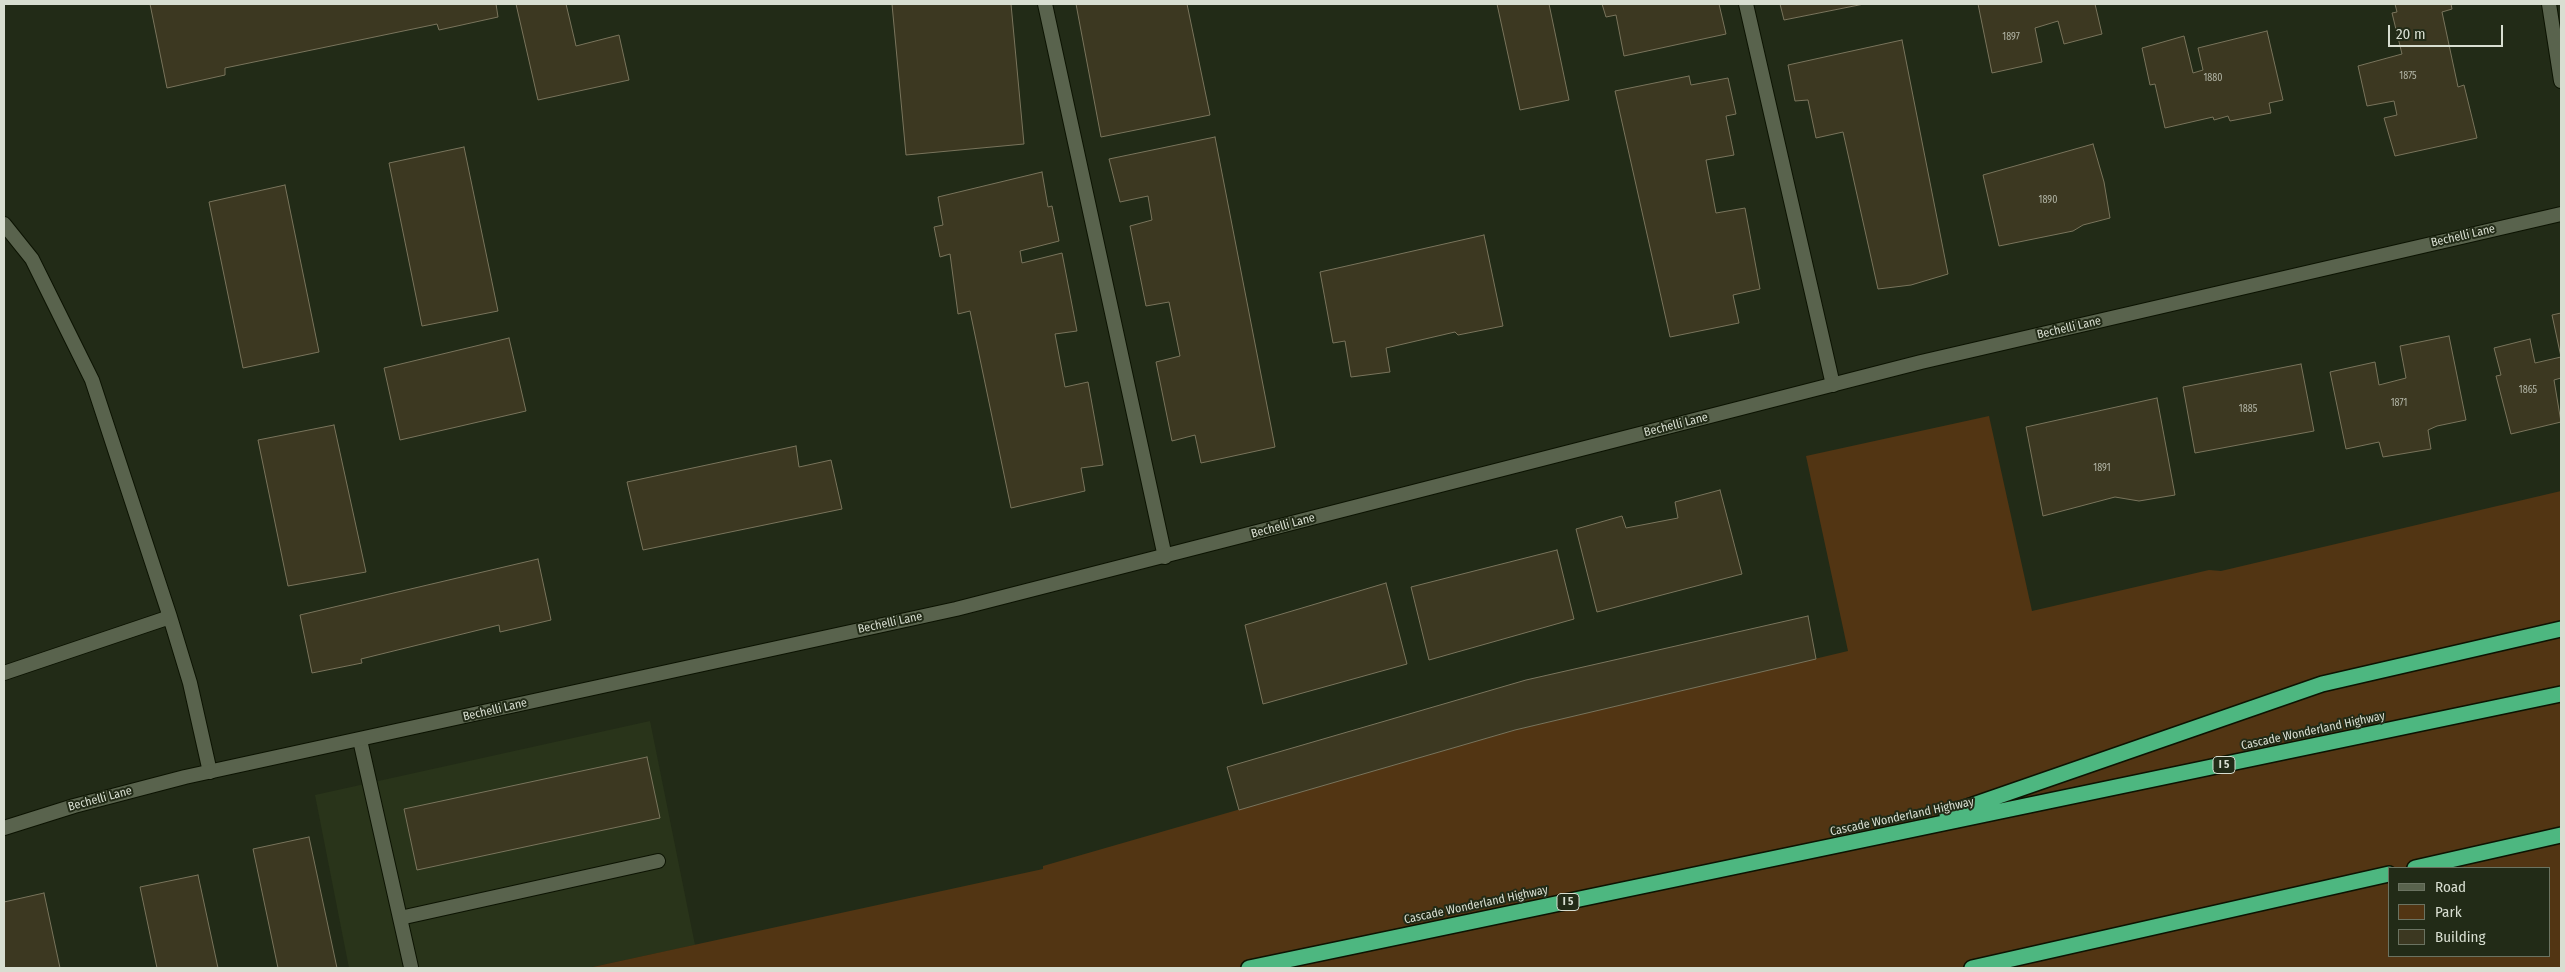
<!DOCTYPE html>
<style>
body{margin:0}
#map{position:relative;width:2565px;height:972px;overflow:hidden;background:#222b17;font-family:"Fira Sans Condensed",sans-serif}
canvas{display:block}
.frame{position:absolute;inset:0;border:5px solid #d8ded1;pointer-events:none}
.legend{position:absolute;left:2388px;top:867px;width:162px;height:90px;box-sizing:border-box;background:#222b17;border:1px solid #6b7361;margin:0;padding:6px 9px;list-style:none;font-size:15px;color:#d8ded1}
.legend li{display:flex;align-items:center;gap:10px;height:25px}
.legend b{width:25px;border:1px solid #6b7361}
.scale{position:absolute;left:2388px;top:25px;width:115px;height:22px;box-sizing:border-box;border:2px solid #d8ded1;border-top:0;padding-left:6px;font-size:15px;line-height:18px;white-space:nowrap;color:#d8ded1;-webkit-text-stroke:4px #222b17;paint-order:stroke}
</style>
<div id="map">
<canvas width="2565" height="972"></canvas>
<div class="frame"></div>
<ul class="legend">
<li><b style="height:6px;background:#59634d"></b>Road</li>
<li><b style="height:14px;background:#523513"></b>Park</li>
<li><b style="height:14px;background:#3c3821"></b>Building</li>
</ul>
<div class="scale">20 m</div>
</div>
<script>
const c = document.querySelector('canvas').getContext('2d');
c.lineJoin = 'round';
function paint(path, color) { c.fillStyle = color; c.fill(path, 'evenodd'); }
const toPath = rows => new Path2D(rows.map(r => 'M' + r).join(''));
function strokePath(path, color, width, dash) { c.strokeStyle = color; c.lineWidth = width; c.lineCap = dash ? 'butt' : 'round'; c.setLineDash(dash || []); c.stroke(path); }
function drawText(font, color, halo, rows, align = 'center') {
  c.font = font + ' "Fira Sans Condensed",sans-serif'; c.lineWidth = 4; c.setLineDash([]); c.textBaseline = 'middle'; c.strokeStyle = halo; c.fillStyle = color; for (const [text, x, y, turn = 0] of rows) {
    c.save(); c.translate(x, y); c.rotate((+turn || 0) * Math.PI / 180); c.textAlign = isNaN(turn) ? turn : align; if (halo) c.strokeText(text, 0, 0); c.fillText(text, 0, 0); c.restore();
  }
}
const built = toPath([
 [650,721,695,945,588,968,349,968,315,795]
]);
const green = toPath([
 [1989,416,2032,611,2209,570,2221,571,2561,491,2561,968,588,968,1043,869,1043,866,1515,730,1848,651,1806,456],
 [2389,868,2549,868,2549,956,2389,956]
]);
const building = toPath([
 [150,4,496,4,498,17,439,30,437,24,225,68,225,75,167,88,150,4],
 [516,4,566,4,576,46,619,35,629,80,538,100,516,4],
 [892,4,1011,4,1024,144,906,155,892,4],
 [1076,4,1187,4,1210,115,1101,137,1076,4],
 [1497,4,1549,4,1569,100,1520,110,1497,4],
 [1602,4,1719,4,1726,34,1624,56,1616,15,1606,17,1602,4],
 [1780,4,1864,4,1784,20,1780,4],
 [1978,4,2095,4,2102,34,2064,44,2058,21,2035,28,2042,62,1992,73,1978,4],
 [2395,4,2451,4,2452,9,2442,12,2458,87,2464,85,2477,138,2395,156,2384,118,2397,115,2394,101,2367,106,2358,66,2402,54,2392,13,2397,12,2395,4],
 [2267,31,2283,100,2269,103,2271,113,2230,121,2228,116,2214,120,2213,117,2165,128,2155,84,2150,85,2142,48,2184,36,2193,73,2203,70,2198,48,2267,31],
 [1902,40,1948,274,1911,285,1878,289,1843,132,1816,138,1808,100,1795,101,1788,65,1902,40],
 [1689,76,1691,85,1728,78,1736,114,1726,116,1734,155,1706,160,1716,213,1745,208,1760,289,1733,295,1739,323,1670,337,1615,91,1689,76],
 [1215,137,1275,447,1201,463,1195,435,1172,441,1156,362,1180,356,1169,302,1146,306,1130,226,1152,220,1148,196,1120,202,1109,159,1215,137],
 [2093,144,2104,182,2110,218,2083,225,2073,231,1999,246,1983,175,2093,144],
 [464,147,498,311,422,326,389,163,464,147],
 [1042,172,1048,207,1052,206,1059,241,1020,251,1022,263,1062,253,1077,331,1055,334,1065,387,1088,382,1103,465,1081,468,1085,491,1011,508,970,311,958,314,950,254,940,257,934,227,943,225,938,197,1042,172],
 [285,185,319,352,243,368,209,202,285,185],
 [1484,235,1503,326,1458,335,1455,332,1386,348,1390,372,1351,377,1345,341,1333,343,1320,272,1484,235],
 [2561,313,2561,357,2552,315,2561,313],
 [2449,336,2466,420,2437,426,2428,430,2431,449,2383,457,2379,442,2346,449,2330,372,2375,362,2379,385,2406,378,2400,346,2449,336],
 [509,338,526,411,400,440,384,368,509,338],
 [2530,339,2535,363,2561,357,2561,378,2554,380,2561,422,2511,434,2496,376,2501,375,2494,348,2530,339],
 [2301,364,2314,431,2195,453,2183,387,2301,364],
 [2157,398,2175,495,2139,501,2115,497,2043,516,2026,427,2157,398],
 [334,425,366,572,288,586,258,440,334,425],
 [796,446,799,467,831,460,842,509,643,550,627,482,796,446],
 [1720,490,1742,574,1597,612,1576,529,1622,516,1626,528,1678,518,1675,502,1720,490],
 [1557,550,1574,619,1429,660,1411,587,1557,550],
 [538,559,551,620,500,632,499,625,361,659,362,663,312,673,300,615,538,559],
 [1386,583,1407,664,1263,704,1245,625,1386,583],
 [1808,616,1816,659,1515,730,1239,810,1227,767,1526,680,1808,616],
 [647,757,660,818,417,870,404,809,647,757],
 [309,837,337,968,278,968,253,849,309,837],
 [198,875,218,968,157,968,140,887,198,875],
 [44,893,60,968,4,968,4,902,44,893]
]);
const service = toPath([
 [1045,4,1165,557],
 [1746,4,1833,385],
 [4,224,32,259,92,380,170,617,190,683,210,772],
 [4,673,170,617],
 [360,740,411,967],
 [400,918,658,861]
]);
const minor = toPath([
 [2549,4,2561,81],
 [4,828,74,806,185,777,956,609,1921,362,2561,214]
]);
const motorway = toPath([
 [1947,814,2322,684,2561,629],
 [2415,868,2561,835],
 [1249,968,2561,694],
 [1972,968,2389,874]
]);
const numberNames = [
 ["1897",2011,37],
 ["1875",2408,76],
 ["1880",2213,78],
 ["1890",2048,200],
 ["1865",2528,390],
 ["1871",2399,403],
 ["1885",2248,409],
 ["1891",2102,468]
];
const shields = [
 [2224,765,22],
 [1568,902,22]
];
const shieldNames = [
 ["I 5",2224,765],
 ["I 5",1568,902]
];
const streetNames = [
 ["Bechelli Lane",2463,236,-13],
 ["Bechelli Lane",2069,328,-13],
 ["Bechelli Lane",1676,425,-14],
 ["Bechelli Lane",1283,526,-15],
 ["Bechelli Lane",890,623,-12],
 ["Bechelli Lane",495,710,-13],
 ["Cascade Wonderland Highway",2313,731,-12],
 ["Bechelli Lane",100,799,-15],
 ["Cascade Wonderland Highway",1902,817,-12],
 ["Cascade Wonderland Highway",1476,905,-12]
];
paint(built, '#29341a');
paint(green, '#523513');
paint(building, '#3c3821');
strokePath(building, '#79745c', 1);
strokePath(service, '#0c1302', 16);
strokePath(minor, '#0c1302', 16);
strokePath(motorway, '#0c1302', 18);
strokePath(service, '#59634d', 14);
strokePath(minor, '#59634d', 14);
strokePath(motorway, '#4db780', 15);
drawText('10px', '#b1b4a5', null, numberNames);
for (const [x, y, w] of shields) { const box = new Path2D(); box.roundRect(x - w / 2, y - 8.5, w, 17, 4); c.fillStyle = '#222b17'; c.fill(box); strokePath(box, '#d8ded1', 1); }
drawText('bold 11px', '#d8ded1', null, shieldNames);
drawText('12px', '#d8ded1', '#222b17', streetNames);
</script>
